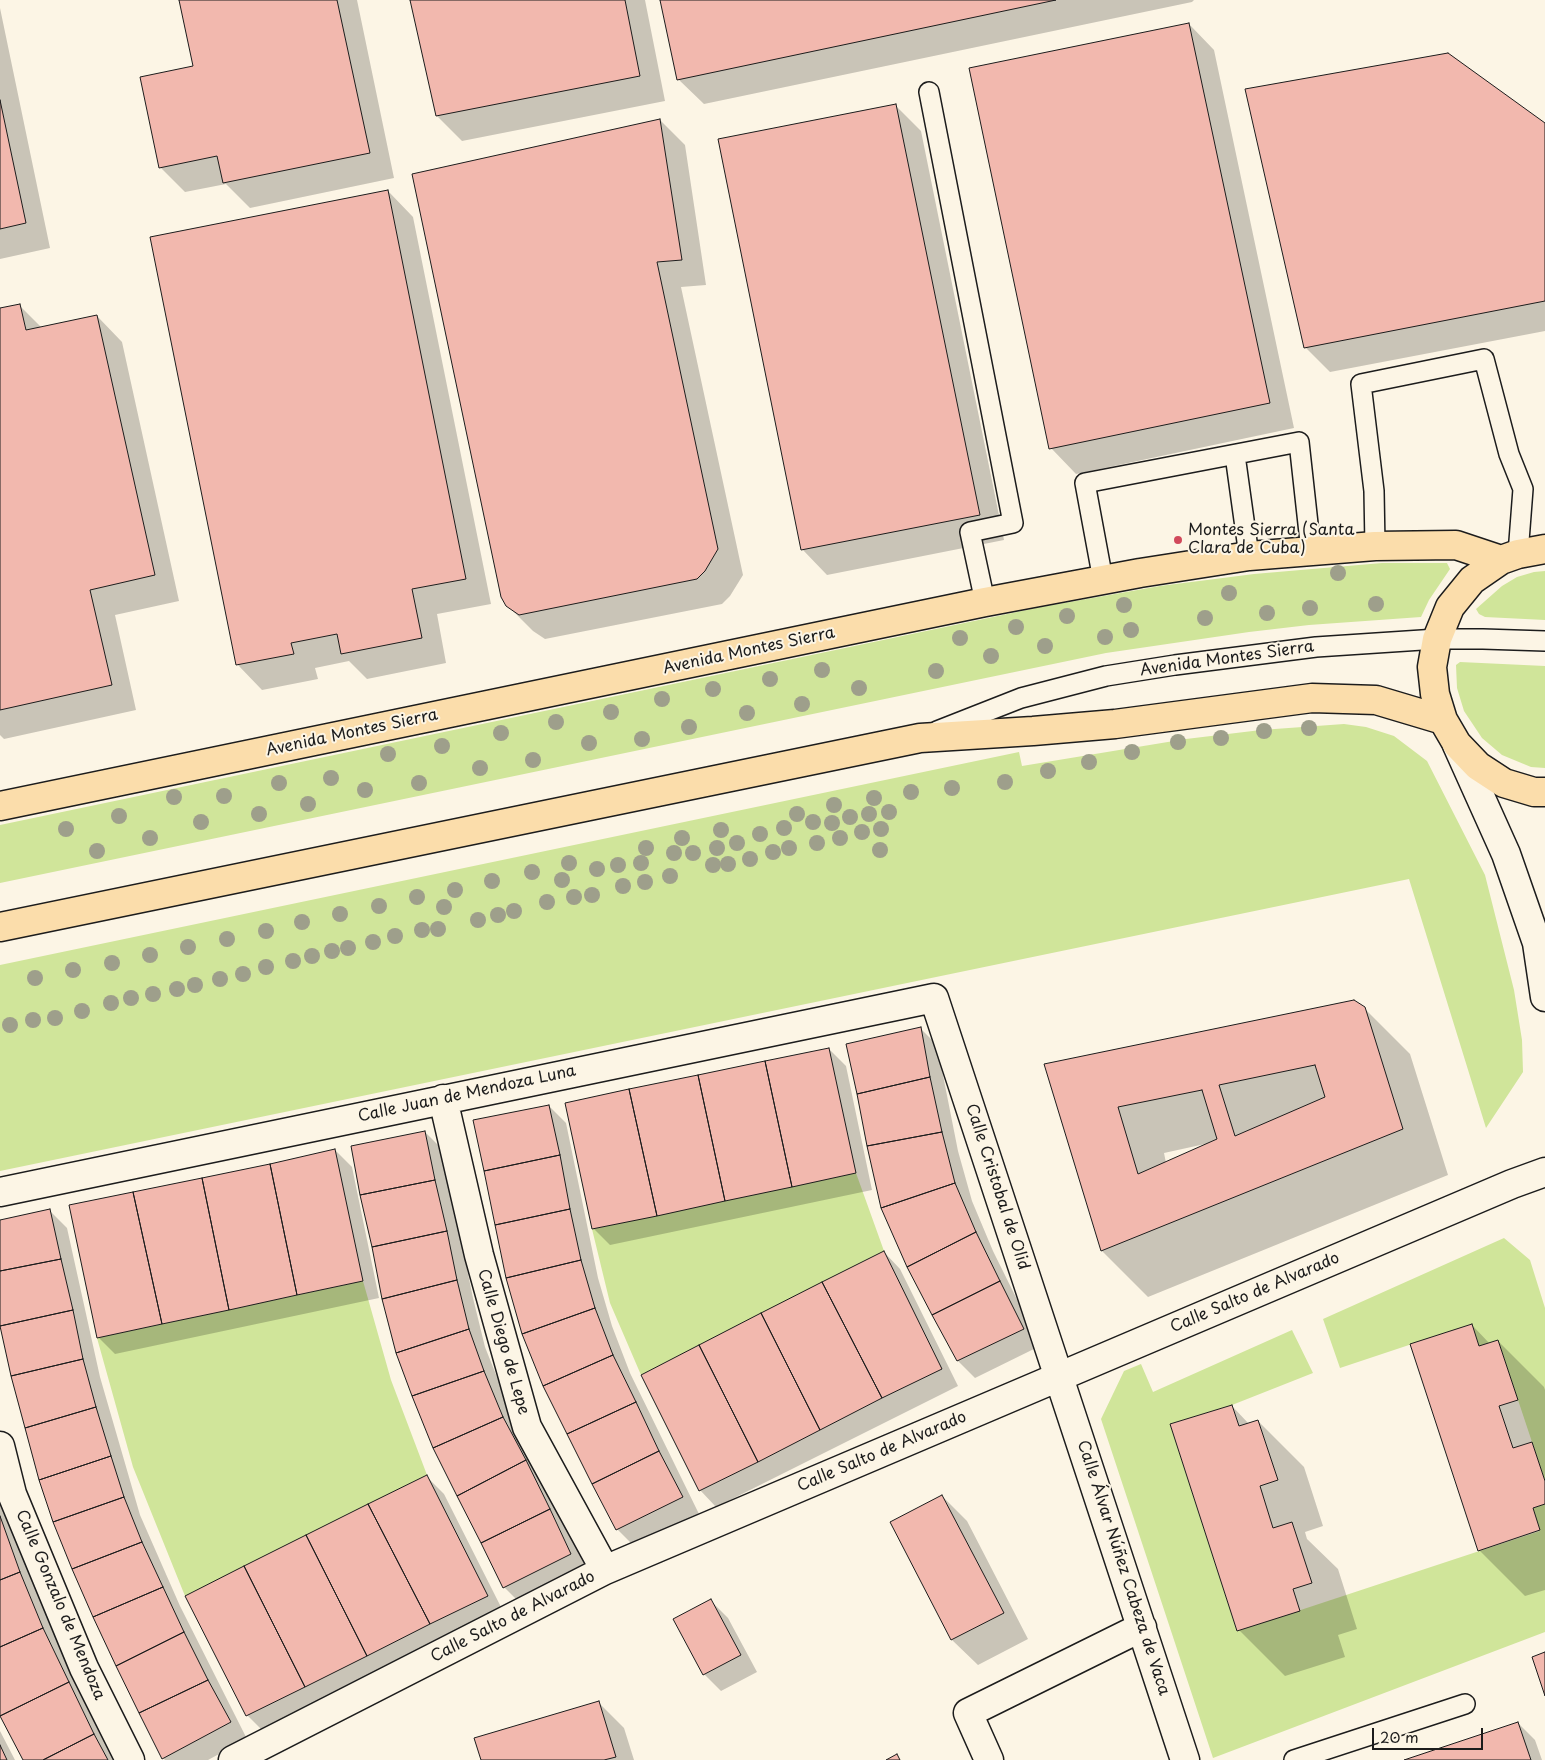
<!DOCTYPE html>
<meta charset="utf-8">
<style>
body{margin:0}
#map{position:relative;width:1545px;height:1760px;overflow:hidden;background:#fcf5e5;font-family:"Playpen Sans",sans-serif}
canvas{display:block}
.scale{position:absolute;left:1372px;top:1728px;width:111px;height:22px;box-sizing:border-box;border:2px solid #1c1c1c;border-top:0;padding-left:6px;font-size:15px;line-height:18px;white-space:nowrap;color:#1c1c1c;-webkit-text-stroke:4px #fcf5e5;paint-order:stroke}
</style>
<div id="map">
<canvas width="1545" height="1760"></canvas>
<div class="scale">20 m</div>
</div>
<script>
const c = document.querySelector('canvas').getContext('2d');
c.lineJoin = 'round';
function paint(path, color) { c.fillStyle = color; c.fill(path, 'evenodd'); }
const toPath = rows => new Path2D(rows.map(r => 'M' + r).join(''));
function strokePath(path, color, width, dash) { c.strokeStyle = color; c.lineWidth = width; c.lineCap = dash ? 'butt' : 'round'; c.setLineDash(dash || []); c.stroke(path); }
function drawText(font, color, halo, rows, align = 'center') {
  c.font = font + ' "Playpen Sans",sans-serif'; c.lineWidth = 4; c.setLineDash([]); c.textBaseline = 'middle'; c.strokeStyle = halo; c.fillStyle = color; for (const [text, x, y, turn = 0] of rows) {
    c.save(); c.translate(x, y); c.rotate((+turn || 0) * Math.PI / 180); c.textAlign = isNaN(turn) ? turn : align; if (halo) c.strokeText(text, 0, 0); c.fillText(text, 0, 0); c.restore();
  }
}
const green = toPath([
 [1382,563,1447,563,1450,569,1429,600,1421,617,1309,625,1249,632,1106,653,0,883,0,825,1036,608,1160,586,1254,574],
 [1545,571,1545,620,1485,617,1479,614,1476,609,1502,586,1517,577,1534,572],
 [1460,662,1545,666,1545,768,1531,767,1502,755,1482,738,1464,711,1457,688,1456,665],
 [1344,724,1366,727,1394,736,1427,761,1485,875,1514,990,1522,1040,1523,1072,1486,1128,1409,879,0,1171,0,965,1019,752,1022,766,1186,739,1261,730],
 [856,1173,884,1251,641,1375,610,1303,592,1229],
 [1504,1238,1530,1260,1545,1308,1545,1481,1498,1340,1479,1346,1472,1324,1340,1368,1323,1319],
 [363,1281,391,1380,427,1475,185,1596,133,1467,97,1338],
 [1292,1330,1313,1373,1232,1405,1170,1424,1237,1631,1540,1531,1533,1508,1545,1504,1545,1632,1213,1758,1101,1419,1124,1371,1141,1364,1153,1392]
]);
const shadow = toPath([
 [180,0,357,0,394,178,250,208,226,184,185,192,160,167,194,67],
 [411,0,645,0,665,101,462,141,437,116],
 [661,0,1194,0,1192,2,704,104,678,79],
 [0,8,50,248,0,259],
 [1189,24,1214,50,1294,428,1076,474,1051,448],
 [896,106,921,131,1004,540,827,575,802,549],
 [660,120,685,145,706,285,681,287,743,575,730,596,722,604,545,639,533,631,507,605],
 [1545,125,1545,331,1330,372,1305,347],
 [388,191,413,217,491,604,437,614,446,663,367,679,349,661,315,668,318,679,262,690,237,664],
 [19,305,42,328,97,316,122,342,179,601,115,615,136,710,4,739,0,735,0,309],
 [1364,1008,1410,1054,1448,1175,1148,1297,1102,1251,1045,1065],
 [1205,1144,1166,1163,1164,1153],
 [920,1028,937,1045,958,1151,972,1201,993,1251,1040,1346,975,1378,958,1361,908,1267],
 [829,1049,846,1066,872,1190,610,1245,593,1228],
 [549,1106,566,1123,598,1278,612,1326,630,1373,699,1514,634,1546,617,1529],
 [425,1132,442,1149,473,1298,485,1347,520,1435,588,1572,521,1604,504,1587],
 [335,1150,352,1167,379,1298,115,1354,98,1337,270,1165],
 [50,1211,67,1228,100,1377,140,1515,180,1606,247,1739,208,1760,165,1760,163,1758,0,1322,0,1221],
 [884,1252,900,1269,958,1386,716,1507,700,1490],
 [1472,1325,1490,1344,1498,1341,1544,1387,1545,1390,1545,1590,1525,1596,1479,1550],
 [1232,1406,1249,1424,1258,1421,1304,1467,1323,1526,1305,1532,1307,1539,1338,1569,1357,1629,1338,1635,1345,1657,1285,1676,1239,1630],
 [427,1477,444,1494,504,1613,264,1732,247,1715],
 [0,1486,16,1534,60,1646,115,1760,24,1760,0,1712],
 [942,1496,967,1521,1028,1639,978,1665,952,1640,891,1522],
 [711,1601,728,1618,757,1672,721,1691,704,1674],
 [599,1703,624,1728,634,1760,482,1760],
 [1518,1723,1535,1740,1542,1760,1408,1760],
 [0,1731,15,1760,0,1760]
]);
const building = toPath([
 [179,0,337,0,370,153,223,183,217,156,159,168,140,77,193,66,179,0],
 [410,0,625,0,640,76,436,116,410,0],
 [660,0,1056,0,677,80,660,0],
 [1189,23,1270,403,1049,449,969,68,1189,23],
 [1448,53,1545,123,1545,301,1304,348,1245,89,1448,53],
 [0,100,26,223,0,229,0,100],
 [896,104,980,515,801,550,718,139,896,104],
 [660,119,682,260,657,262,718,549,705,571,697,579,519,615,506,606,501,597,412,174,660,119],
 [388,190,466,579,412,589,422,638,341,654,337,634,291,643,294,654,236,665,150,237,388,190],
 [20,304,26,330,97,315,155,575,90,590,112,685,0,710,0,308,20,304],
 [1354,1000,1365,1007,1403,1129,1101,1251,1044,1064,1354,1000],
 [1315,1065,1325,1097,1235,1136,1219,1085,1315,1065],
 [1202,1090,1217,1139,1138,1174,1118,1107,1202,1090],
 [921,1027,930,1077,857,1094,846,1044,921,1027],
 [829,1048,856,1173,792,1187,765,1061,829,1048],
 [765,1061,792,1187,725,1201,698,1075,765,1061],
 [698,1075,725,1201,657,1216,629,1089,698,1075],
 [930,1077,942,1132,867,1146,857,1094,930,1077],
 [629,1089,657,1216,592,1229,565,1103,629,1089],
 [549,1105,560,1155,484,1171,473,1120,549,1105],
 [425,1131,435,1180,360,1195,351,1146,425,1131],
 [942,1132,955,1183,881,1208,867,1146,942,1132],
 [335,1149,363,1281,297,1295,270,1164,335,1149],
 [560,1155,570,1209,495,1225,484,1171,560,1155],
 [270,1164,297,1295,229,1310,202,1178,270,1164],
 [202,1178,229,1310,162,1324,133,1192,202,1178],
 [435,1180,447,1231,372,1247,360,1195,435,1180],
 [955,1183,976,1232,907,1267,881,1208,955,1183],
 [133,1192,162,1324,97,1338,69,1205,133,1192],
 [50,1209,61,1259,0,1271,0,1220,50,1209],
 [570,1209,581,1260,506,1278,495,1225,570,1209],
 [447,1231,457,1280,382,1299,372,1247,447,1231],
 [976,1232,1000,1281,932,1315,907,1267,976,1232],
 [884,1251,942,1369,882,1398,822,1282,884,1251],
 [61,1259,73,1310,0,1326,0,1271,61,1259],
 [581,1260,595,1308,522,1334,506,1278,581,1260],
 [457,1280,469,1329,396,1353,382,1299,457,1280],
 [1000,1281,1024,1329,957,1361,932,1315,1000,1281],
 [822,1282,882,1398,820,1430,761,1313,822,1282],
 [595,1308,613,1355,543,1386,522,1334,595,1308],
 [73,1310,83,1359,11,1376,0,1326,73,1310],
 [761,1313,820,1430,758,1462,699,1345,761,1313],
 [1472,1324,1479,1346,1498,1340,1518,1400,1499,1406,1513,1448,1532,1442,1545,1481,1545,1504,1533,1508,1540,1530,1478,1551,1410,1344,1472,1324],
 [469,1329,484,1371,412,1396,396,1353,469,1329],
 [699,1345,758,1462,699,1491,641,1375,699,1345],
 [613,1355,636,1402,567,1434,543,1386,613,1355],
 [83,1359,96,1407,25,1428,11,1376,83,1359],
 [484,1371,503,1417,433,1448,412,1396,484,1371],
 [636,1402,659,1451,592,1484,567,1434,636,1402],
 [1232,1405,1239,1426,1258,1420,1278,1480,1260,1486,1273,1528,1292,1522,1312,1583,1293,1589,1300,1611,1237,1631,1170,1424,1232,1405],
 [96,1407,111,1456,39,1480,25,1428,96,1407],
 [503,1417,526,1460,457,1496,433,1448,503,1417],
 [659,1451,683,1497,616,1530,592,1484,659,1451],
 [111,1456,124,1497,53,1522,39,1480,111,1456],
 [526,1460,550,1509,481,1543,457,1496,526,1460],
 [427,1475,488,1596,430,1624,368,1504,427,1475],
 [942,1495,1004,1613,951,1640,890,1522,942,1495],
 [124,1497,142,1542,72,1569,53,1522,124,1497],
 [368,1504,430,1624,367,1656,306,1535,368,1504],
 [550,1509,571,1554,503,1588,481,1543,550,1509],
 [0,1516,20,1572,0,1580,0,1516],
 [306,1535,367,1656,305,1687,244,1566,306,1535],
 [142,1542,163,1587,93,1617,72,1569,142,1542],
 [244,1566,305,1687,246,1716,185,1596,244,1566],
 [20,1572,43,1628,0,1647,0,1580,20,1572],
 [163,1587,184,1632,116,1666,93,1617,163,1587],
 [711,1599,741,1655,703,1675,673,1619,711,1599],
 [43,1628,69,1682,0,1716,0,1647,43,1628],
 [184,1632,208,1680,139,1713,116,1666,184,1632],
 [1545,1652,1545,1696,1532,1657,1545,1652],
 [208,1680,231,1722,162,1759,139,1713,208,1680],
 [69,1682,94,1734,43,1760,23,1760,0,1716,69,1682],
 [599,1701,616,1757,604,1760,481,1760,474,1738,599,1701],
 [1518,1722,1531,1760,1404,1760,1518,1722],
 [94,1734,108,1760,43,1760,94,1734],
 [0,1745,7,1760,0,1760,0,1745],
 [897,1754,900,1760,886,1760,897,1754]
]);
const service = toPath([
 [929,92,1013,523,970,532,985,602],
 [1235,455,1249,556],
 [1375,546,1374,491,1361,384,1484,359,1509,454,1523,489,1518,554],
 [1103,580,1085,483,1299,442,1311,551],
 [937,731,1021,698,1106,676,1175,665,1316,647,1437,639,1483,639,1545,641],
 [1294,1760,1465,1704]
]);
const minor = toPath([
 [443,1099,479,1255,527,1427,605,1570],
 [0,1192,934,998,1185,1760],
 [0,1446,12,1494,84,1668,130,1760],
 [233,1760,605,1570,1512,1184,1545,1172],
 [989,1760,968,1713,1142,1627]
]);
const tertiary = toPath([
 [1457,745,1506,854,1537,943,1545,997]
]);
const primary = toPath([
 [1545,549,1518,554,1501,560,1472,580,1450,607,1437,639,1432,667,1435,694,1443,720,1457,744,1478,766,1504,783,1534,792,1545,792],
 [0,806,985,602,1140,573,1249,556,1375,546,1456,545,1501,560],
 [0,927,920,738,1033,731,1115,724,1312,698,1376,700,1443,720]
]);
const trees = [
 [1338,573],
 [1229,593],
 [1376,604],
 [1124,605],
 [1310,608],
 [1267,613],
 [1067,616],
 [1205,618],
 [1016,627],
 [1131,630],
 [1105,637],
 [960,638],
 [1045,646],
 [991,656],
 [822,670],
 [936,671],
 [770,679],
 [859,688],
 [713,689],
 [662,699],
 [802,704],
 [611,712],
 [747,713],
 [556,722],
 [689,727],
 [1309,728],
 [1264,731],
 [501,733],
 [1221,738],
 [642,739],
 [1178,742],
 [589,743],
 [442,746],
 [1132,752],
 [388,754],
 [533,760],
 [1089,762],
 [480,768],
 [1048,771],
 [331,778],
 [1005,782],
 [279,783],
 [419,783],
 [952,788],
 [365,790],
 [911,792],
 [224,796],
 [174,797],
 [874,798],
 [308,804],
 [834,805],
 [889,812],
 [259,814],
 [797,814],
 [869,814],
 [119,816],
 [850,817],
 [201,822],
 [813,822],
 [832,823],
 [784,828],
 [66,829],
 [881,829],
 [721,830],
 [862,832],
 [760,834],
 [150,838],
 [682,838],
 [840,838],
 [737,843],
 [817,843],
 [646,848],
 [717,848],
 [789,848],
 [880,850],
 [97,851],
 [773,852],
 [674,853],
 [693,853],
 [750,859],
 [569,863],
 [641,863],
 [728,864],
 [618,865],
 [713,865],
 [597,869],
 [532,872],
 [670,876],
 [562,880],
 [492,881],
 [645,882],
 [623,886],
 [455,890],
 [592,895],
 [417,897],
 [574,897],
 [547,902],
 [379,906],
 [444,907],
 [514,911],
 [340,914],
 [498,915],
 [478,920],
 [302,922],
 [438,929],
 [422,930],
 [266,931],
 [395,936],
 [227,939],
 [373,942],
 [188,947],
 [348,948],
 [332,951],
 [150,955],
 [312,956],
 [293,961],
 [112,963],
 [266,967],
 [73,970],
 [243,974],
 [35,978],
 [220,979],
 [195,985],
 [177,989],
 [153,994],
 [131,998],
 [111,1003],
 [82,1011],
 [55,1018],
 [33,1020],
 [10,1025]
];
const markers = [
 [1178,540,5,"#d1495b"]
];
const poiNames = [
 ["Montes Sierra (Santa",1188,531],
 ["Clara de Cuba)",1188,549]
];
const streetNames = [
 ["Avenida Montes Sierra",749,651,-12],
 ["Avenida Montes Sierra",1227,659,-8],
 ["Avenida Montes Sierra",352,733,-12],
 ["Calle Juan de Mendoza Luna",467,1094,-12],
 ["Calle Cristobal de Olid",997,1187,72],
 ["Calle Salto de Alvarado",1255,1293,-23],
 ["Calle Diego de Lepe",503,1342,74],
 ["Calle Salto de Alvarado",882,1452,-23],
 ["Calle Álvar Núñez Cabeza de Vaca",1123,1568,72],
 ["Calle Gonzalo de Mendoza",60,1605,67],
 ["Calle Salto de Alvarado",513,1617,-27]
];
paint(green, '#d0e59a');
paint(shadow, '#0003');
paint(building, '#f2b8ae');
strokePath(building, '#1c1c1c', 1);
strokePath(service, '#1c1c1c', 22);
strokePath(minor, '#1c1c1c', 31);
strokePath(tertiary, '#1c1c1c', 31);
strokePath(primary, '#1c1c1c', 31);
strokePath(service, '#fcf5e5', 19);
strokePath(minor, '#fcf5e5', 28);
strokePath(tertiary, '#fcf5e5', 28);
strokePath(primary, '#fbddab', 28);
c.fillStyle = '#9e9f8b';
for (const [x, y] of trees) { c.beginPath(); c.arc(x, y, 8, 0, 2 * Math.PI); c.fill(); }
for (const [x, y, r, color] of markers) { const dot = new Path2D(); dot.arc(x, y, r, 0, 2 * Math.PI); c.fillStyle = color; c.fill(dot); strokePath(dot, '#fcf5e5', 2); }
drawText('16px', '#1c1c1c', '#fcf5e5', poiNames, 'left');
drawText('16px', '#1c1c1c', '#fcf5e5', streetNames);
</script>
